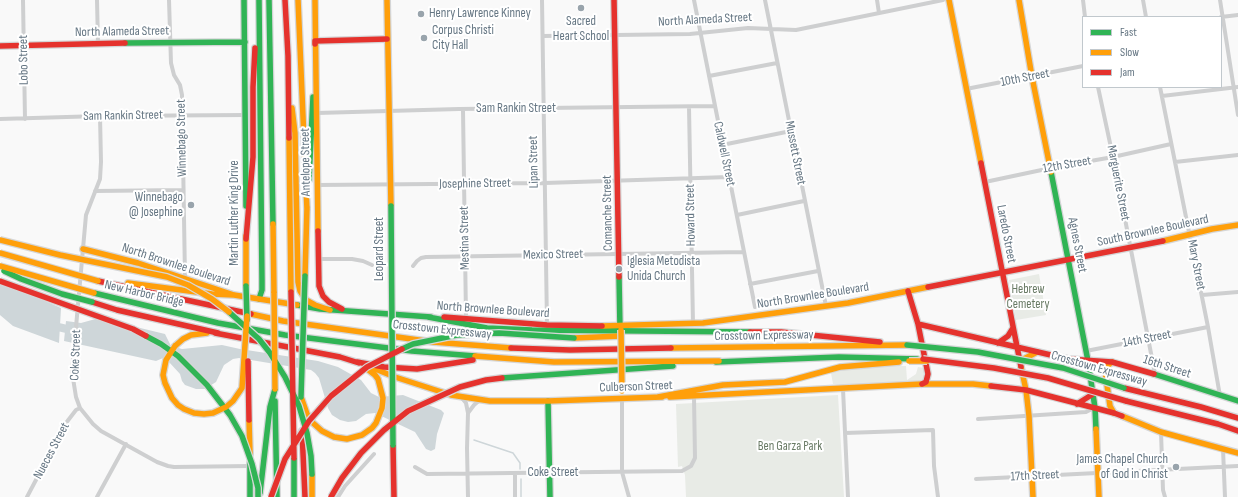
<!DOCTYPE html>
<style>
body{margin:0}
#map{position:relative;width:1238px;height:497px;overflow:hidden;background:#f9f9f9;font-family:"Sofia Sans Condensed",sans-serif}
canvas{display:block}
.legend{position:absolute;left:1082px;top:16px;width:140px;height:72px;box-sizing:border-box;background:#fff;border:1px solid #c1c8cd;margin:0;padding:5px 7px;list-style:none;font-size:12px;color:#657683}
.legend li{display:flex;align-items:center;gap:8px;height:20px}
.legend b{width:20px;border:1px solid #c1c8cd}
</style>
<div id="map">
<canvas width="1238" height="497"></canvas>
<ul class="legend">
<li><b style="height:5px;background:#30b455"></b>Fast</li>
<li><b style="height:5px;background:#ff9f0a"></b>Slow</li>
<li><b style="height:5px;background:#e5322d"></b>Jam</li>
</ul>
</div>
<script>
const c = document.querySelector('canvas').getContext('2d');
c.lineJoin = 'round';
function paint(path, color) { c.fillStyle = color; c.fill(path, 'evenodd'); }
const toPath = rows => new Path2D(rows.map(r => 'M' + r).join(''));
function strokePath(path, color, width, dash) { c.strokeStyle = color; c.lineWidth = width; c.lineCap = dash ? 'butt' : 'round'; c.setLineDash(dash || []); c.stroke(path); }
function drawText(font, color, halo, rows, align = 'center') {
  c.font = font + ' "Sofia Sans Condensed",sans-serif'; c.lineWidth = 4; c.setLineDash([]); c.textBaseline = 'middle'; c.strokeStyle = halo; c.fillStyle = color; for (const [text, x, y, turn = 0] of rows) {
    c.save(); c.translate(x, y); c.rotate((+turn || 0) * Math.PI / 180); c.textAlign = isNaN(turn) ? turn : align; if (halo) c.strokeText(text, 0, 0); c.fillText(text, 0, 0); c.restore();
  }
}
const green = toPath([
 [1039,274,1046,315,1016,320,1009,280],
 [882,366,906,366,907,380,916,374,918,367,924,368,925,372,924,378,921,382,842,385,833,384,831,373,848,369],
 [838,395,844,497,686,497,685,475,682,466,678,467,676,404]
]);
const water = toPath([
 [0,281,61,308,59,343,13,326,0,315],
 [99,318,165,334,171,346,182,349,222,345,240,349,318,361,338,367,361,380,371,393,379,397,403,395,441,410,444,413,437,434,435,449,431,451,426,449,415,432,375,413,366,414,356,421,348,422,340,420,332,415,328,408,319,378,315,373,311,370,239,358,233,359,224,365,216,382,205,389,196,389,185,385,182,381,180,374,169,362,163,358,156,361,64,341,66,321,81,323]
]);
const stream = toPath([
 [474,440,513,453,520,463,520,469],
 [521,479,521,497]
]);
const river = toPath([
 [50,325,75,331]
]);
const street = toPath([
 [23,0,25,119],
 [97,0,98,44],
 [169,0,171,63,174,75,180,85,182,95,185,278],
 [542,0,547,325],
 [694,0,755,307],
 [765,0,826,306],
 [877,0,879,13],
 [1083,0,1085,17],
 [1143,0,1146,17],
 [1220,0,1238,115],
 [1221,17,1238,15],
 [543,36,690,34,748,28,796,30,943,0],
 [709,76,777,63],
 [1098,87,1113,157,1155,374],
 [1160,87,1208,327,1220,396],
 [966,89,1083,66],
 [1162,96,1238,87],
 [689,107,693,324],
 [463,110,466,318],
 [317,113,459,109,714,106],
 [100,116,101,162,100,179,86,215,72,372,76,397,80,408,93,424,101,431,157,462,168,466,174,467,250,466],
 [0,119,100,116,246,115],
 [722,145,791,131],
 [1175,162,1238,155],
 [985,182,1051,168,1113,157,1171,144],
 [318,185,545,183,729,177],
 [95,191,183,190],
 [737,215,804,201],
 [319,259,352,259,363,261,372,265],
 [413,266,417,261,421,258,426,257,744,252],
 [750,284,818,271],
 [1202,295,1238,292],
 [1086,351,1208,327],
 [843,389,848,497],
 [461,397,466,403,468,413,467,448,468,497],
 [622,399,622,472,629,497],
 [468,413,474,405,480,400],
 [978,419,1086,412,1094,408],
 [1161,432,1163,490,1165,497],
 [845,433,933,430,934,466,938,497],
 [1223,449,1225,497],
 [415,467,427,474,682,471,691,466,695,458,694,397],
 [976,479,1238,466],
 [27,497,66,423,76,410,80,408],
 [97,497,126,444],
 [338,497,345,486,374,454],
 [515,497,515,473]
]);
const fast = toPath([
 [244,0,246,206],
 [259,0,262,280,262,290,259,299],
 [269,0,273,224],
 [125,43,245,42],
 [1051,172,1088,361,1095,408,1096,429],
 [309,180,313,97],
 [619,277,620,328],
 [94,293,218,323,285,335,412,351,475,356],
 [297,305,320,309,431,317],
 [428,317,487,328,532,330,750,332],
 [716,362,839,357,917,359],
 [1154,374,1238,401],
 [502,378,673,366],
 [275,401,277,497],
 [548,401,550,497],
 [294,458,294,497],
 [250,463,250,497],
 [260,493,270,407,275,389]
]);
const slow = toPath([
 [298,0,307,210],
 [315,0,318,231],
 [387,0,391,206],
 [949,0,981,163],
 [1019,0,1032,77,1051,172],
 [292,108,295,133,298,282,300,291,306,300,315,305,330,310],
 [289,138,291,292],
 [273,224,274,293],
 [246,236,246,286],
 [1163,241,1212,229,1238,225],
 [83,249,138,263,234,295,297,305],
 [305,276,307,207],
 [128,283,212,294,234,295],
 [251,314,283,321,433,342,511,348],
 [602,326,703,323,848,303,928,287],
 [574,338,621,336],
 [175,346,183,339,191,335,207,333],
 [671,348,907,345],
 [475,356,554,362,719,361],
 [1020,361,1037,352],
 [1112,362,1106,367,1105,371,1110,406,1114,413],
 [368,366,395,377,451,395,490,401,548,401,662,397],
 [1021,367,1026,390,1029,416,1033,497],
 [301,397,307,414,313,423,322,431,334,437,347,439,362,435,372,428,376,423,382,408,383,398,378,379,375,375,366,368],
 [658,397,723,385,785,382,840,367,899,362],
 [670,397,922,384,973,384,991,386],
 [1122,416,1161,432,1238,453],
 [249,420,250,454],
 [1096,429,1099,497],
 [312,474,312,497]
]);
const jam = toPath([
 [285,0,288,56,289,138],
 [614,0,619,277],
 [315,44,315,41,387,39],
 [0,46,125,43],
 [981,163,1021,367],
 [318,231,319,286,323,296,329,302,342,309],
 [246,239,253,157,253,87,255,48],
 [98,281,251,314],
 [928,287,1163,241],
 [908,291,918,324,928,374,926,382,922,384],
 [92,302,117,310,218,333],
 [444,317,547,325,602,326],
 [918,324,1068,359,1112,362,1154,374],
 [750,332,781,332,880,342],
 [215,333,340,357,359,363],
 [998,343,1008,336,1013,328],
 [511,348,570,350,671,348],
 [357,362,384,367,417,369,473,360],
 [991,386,1026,390,1114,413,1122,416],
 [1124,388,1201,407,1238,418],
 [1126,401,1218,424,1238,431],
 [1077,404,1093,394],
 [302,431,305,497],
 [393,445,394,497]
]);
const fastBridge = toPath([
 [391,206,393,445],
 [4,271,21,279,62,294,92,302],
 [246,286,247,320],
 [229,312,259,339,270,353,285,377,299,406,307,433,311,456,312,474],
 [146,336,161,344,178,356,207,385,230,415,242,436,252,464,258,488,258,497],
 [907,345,978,352,1063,368,1124,388],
 [402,349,413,344,457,335,499,333,574,338],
 [301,397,305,276]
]);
const slowBridge = toPath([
 [0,240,60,255,167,277,188,285,212,299,229,312],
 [0,253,98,281],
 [0,266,94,293],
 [274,293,275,389],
 [621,330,622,391],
 [175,346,166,360,163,375,165,383,172,398,178,405,184,409,194,413,204,414,213,413,226,407,233,401,242,388,247,316],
 [909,361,927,361]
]);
const jamBridge = toPath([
 [0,281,133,329,146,336],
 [291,292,294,458],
 [923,359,994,368,1048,378,1126,401],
 [248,361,249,420],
 [271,497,285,459,309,421,331,396,367,367,402,349],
 [331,497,342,478,361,453,384,430,408,411,460,387,486,380,502,378]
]);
const markers = [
 [581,8,4,"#99a4ac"],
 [421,14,4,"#99a4ac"],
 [424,38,4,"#99a4ac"],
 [191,205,4,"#99a4ac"],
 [619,269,4,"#99a4ac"],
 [1176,467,4,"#99a4ac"]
];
const poiNames = [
 ["Henry Lawrence Kinney",429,14],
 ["Sacred",581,22,"center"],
 ["Heart School",581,37,"center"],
 ["Corpus Christi",432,31],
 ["City Hall",432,46],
 ["Winnebago",183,198,"right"],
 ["@ Josephine",183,213,"right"],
 ["Iglesia Metodista",627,262],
 ["Unida Church",627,277],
 ["James Chapel Church",1168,460,"right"],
 ["of God in Christ",1168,475,"right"]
];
const streetNames = [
 ["North Alameda Street",705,20,-3],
 ["North Alameda Street",122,32,-1],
 ["Lobo Street",24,60,-91],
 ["10th Street",1025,78,-11],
 ["Sam Rankin Street",516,109],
 ["Sam Rankin Street",123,116,-1],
 ["Winnebago Street",182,138,-91],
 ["Mussett Street",795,153,79],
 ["Caldwell Street",724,154,78],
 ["Antelope Street",306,162,-91],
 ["Lipan Street",534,162,-91],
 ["12th Street",1067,165,-10],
 ["Marguerite Street",1118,183,79],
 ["Josephine Street",475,184,-1],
 ["Martin Luther King Drive",235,213,-90],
 ["Comanche Street",608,213,-91],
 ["Howard Street",691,215,-91],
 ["South Brownlee Boulevard",1153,231,-12],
 ["Laredo Street",1006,234,79],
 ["Mestina Street",465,238,-91],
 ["Agnes Street",1077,245,79],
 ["Leopard Street",380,249,-90],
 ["Mexico Street",553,255,-1],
 ["North Brownlee Boulevard",176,265,18],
 ["Mary Street",1196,265,79],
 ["New Harbor Bridge",144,294,13],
 ["North Brownlee Boulevard",813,296,-9],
 ["North Brownlee Boulevard",493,310,4],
 ["Crosstown Expressway",442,330,6],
 ["Crosstown Expressway",764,336,-1],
 ["14th Street",1147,339,-11],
 ["Coke Street",76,355,-88],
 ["16th Street",1167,367,18],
 ["Crosstown Expressway",1099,369,16],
 ["Culberson Street",636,387,-2],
 ["Nueces Street",52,451,-62],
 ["Coke Street",553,473],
 ["17th Street",1035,476,-3]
];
const parkNames = [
 ["Hebrew",1028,290],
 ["Cemetery",1028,305],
 ["Ben Garza Park",790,447]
];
paint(green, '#e8ebe6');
paint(water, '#ced6d9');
strokePath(stream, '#ced6d9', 1.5);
strokePath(river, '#ced6d9', 8);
strokePath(fast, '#d5d6d7', 8);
strokePath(slow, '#d5d6d7', 8);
strokePath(jam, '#d5d6d7', 8);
strokePath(street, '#cecfd0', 4);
strokePath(fast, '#30b455', 5.5);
strokePath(slow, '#ff9f0a', 5.5);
strokePath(jam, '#e5322d', 5.5);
strokePath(fastBridge, '#d5d6d7', 8, []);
strokePath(slowBridge, '#d5d6d7', 8, []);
strokePath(jamBridge, '#d5d6d7', 8, []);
strokePath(fastBridge, '#30b455', 5.5);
strokePath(slowBridge, '#ff9f0a', 5.5);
strokePath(jamBridge, '#e5322d', 5.5);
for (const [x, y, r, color] of markers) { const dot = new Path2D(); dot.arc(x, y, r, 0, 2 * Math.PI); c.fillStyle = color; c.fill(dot); strokePath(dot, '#fff', 1.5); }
drawText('13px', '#657683', '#fff', poiNames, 'left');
drawText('13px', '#657683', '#fff', streetNames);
drawText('13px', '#687a64', '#fff', parkNames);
</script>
